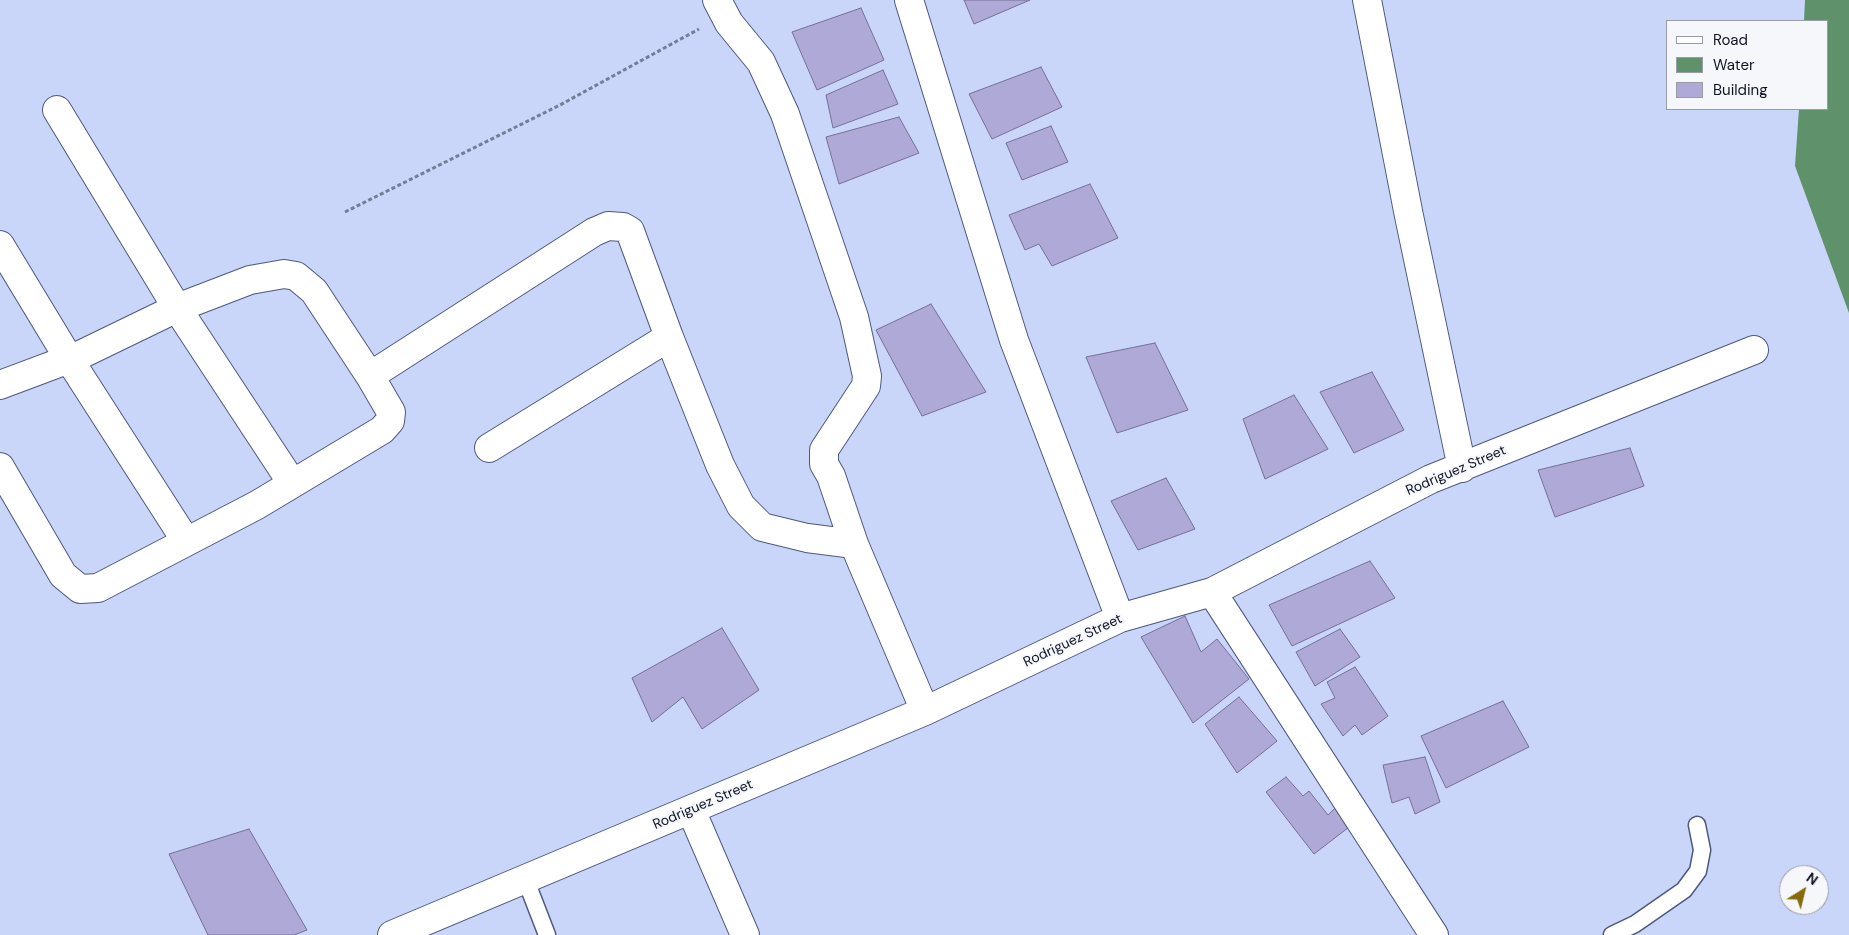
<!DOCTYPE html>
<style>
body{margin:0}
#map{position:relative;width:1849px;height:935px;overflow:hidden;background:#c9d5f9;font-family:"DM Sans",sans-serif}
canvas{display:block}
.legend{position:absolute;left:1666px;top:20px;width:162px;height:90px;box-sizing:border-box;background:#f5f7fb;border:1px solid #999ca5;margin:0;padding:6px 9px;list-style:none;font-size:15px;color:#0f1323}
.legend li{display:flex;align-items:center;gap:10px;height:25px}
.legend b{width:25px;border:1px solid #999ca5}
.north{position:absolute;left:1779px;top:865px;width:50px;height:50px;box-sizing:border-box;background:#f5f7fb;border:1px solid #999ca5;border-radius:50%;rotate:36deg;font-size:14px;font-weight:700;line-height:20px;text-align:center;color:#0f1323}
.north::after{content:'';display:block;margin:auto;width:18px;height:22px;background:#876b08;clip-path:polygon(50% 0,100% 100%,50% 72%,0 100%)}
</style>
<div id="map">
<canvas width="1849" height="935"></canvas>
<ul class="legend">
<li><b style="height:6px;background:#fff"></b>Road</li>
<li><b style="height:14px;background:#5f926a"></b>Water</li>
<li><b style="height:14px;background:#aea9d6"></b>Building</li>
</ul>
<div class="north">N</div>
</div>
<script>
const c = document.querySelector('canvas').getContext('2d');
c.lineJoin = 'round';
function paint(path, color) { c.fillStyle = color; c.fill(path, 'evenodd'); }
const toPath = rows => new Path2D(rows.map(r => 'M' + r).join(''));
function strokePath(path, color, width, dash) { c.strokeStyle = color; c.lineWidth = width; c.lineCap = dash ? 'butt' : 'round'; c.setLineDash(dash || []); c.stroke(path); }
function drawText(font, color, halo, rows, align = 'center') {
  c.font = font + ' "DM Sans",sans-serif'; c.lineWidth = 4; c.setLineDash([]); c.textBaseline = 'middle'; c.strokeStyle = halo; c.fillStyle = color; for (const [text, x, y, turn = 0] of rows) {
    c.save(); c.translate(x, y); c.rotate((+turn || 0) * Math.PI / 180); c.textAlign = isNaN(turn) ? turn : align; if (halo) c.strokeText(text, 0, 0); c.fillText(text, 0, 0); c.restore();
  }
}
const water = toPath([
 [1805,0,1849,0,1849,313,1795,166,1799,109,1828,109,1828,21,1804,21]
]);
const building = toPath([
 [964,0,1030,0,974,24,964,0],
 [861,8,884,60,817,90,792,32,861,8],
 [1041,67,1062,107,992,139,969,94,1041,67],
 [883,70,898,104,833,128,826,95,883,70],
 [899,117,919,153,839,184,826,137,899,117],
 [1051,126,1068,162,1022,180,1006,143,1051,126],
 [1090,184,1118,238,1052,266,1039,244,1025,250,1009,215,1090,184],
 [931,304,986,392,922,416,876,330,931,304],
 [1155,343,1188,410,1117,433,1086,357,1155,343],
 [1372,372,1404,430,1354,453,1320,392,1372,372],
 [1294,395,1328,449,1265,479,1243,419,1294,395],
 [1630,448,1644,486,1555,517,1538,470,1630,448],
 [1166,478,1195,529,1138,550,1111,501,1166,478],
 [1370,561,1395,598,1292,646,1269,605,1370,561],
 [1185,616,1201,652,1217,639,1249,679,1193,723,1141,637,1185,616],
 [722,628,759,690,702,729,683,697,652,722,632,678,722,628],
 [1340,629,1360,657,1315,686,1296,652,1340,629],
 [1355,667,1388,716,1362,735,1355,725,1343,736,1321,704,1335,698,1327,682,1355,667],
 [1239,697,1277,741,1237,773,1205,724,1239,697],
 [1503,701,1529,747,1446,788,1421,736,1503,701],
 [1425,757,1440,802,1415,814,1409,797,1392,803,1383,765,1425,757],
 [1286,777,1303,796,1309,791,1328,815,1338,805,1353,824,1314,854,1266,792,1286,777],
 [249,829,307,930,294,935,208,935,169,854,249,829]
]);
const path = toPath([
 [345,212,560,105,699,29]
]);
const service = toPath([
 [525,878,547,935],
 [1612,935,1635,924,1684,890,1698,871,1702,850,1697,825]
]);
const minor = toPath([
 [717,0,729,23,761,62,785,114,854,317,867,376,866,386,824,450,824,464,831,476,854,544,925,711],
 [909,0,1014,340,1120,618],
 [1367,0,1409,216,1462,468],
 [57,110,177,308,292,483],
 [0,245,69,359,186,541],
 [0,385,80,355,177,308,250,280,284,274,296,276,314,291,370,376,594,232,608,226,623,227,630,231,669,337,720,465,741,506,762,527,807,538,854,544],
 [489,448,669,337],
 [0,467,63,575,80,589,98,588,257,505,382,430,390,421,391,412,370,376],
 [1212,592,1434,935],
 [691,810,745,935],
 [392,935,925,711,1120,618,1212,592,1431,479,1754,350]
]);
const streetNames = [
 ["Rodriguez Street",1456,471,-23],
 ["Rodriguez Street",1073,641,-25],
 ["Rodriguez Street",703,805,-23]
];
paint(water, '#5f926a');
paint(building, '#aea9d6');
strokePath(building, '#756f99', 1);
strokePath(service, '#4d597f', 19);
strokePath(minor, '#4d597f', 30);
strokePath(path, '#747d98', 3, [4, 2.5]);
strokePath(service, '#fff', 16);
strokePath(minor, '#fff', 28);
drawText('14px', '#0f1323', '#f5f7fb', streetNames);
</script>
